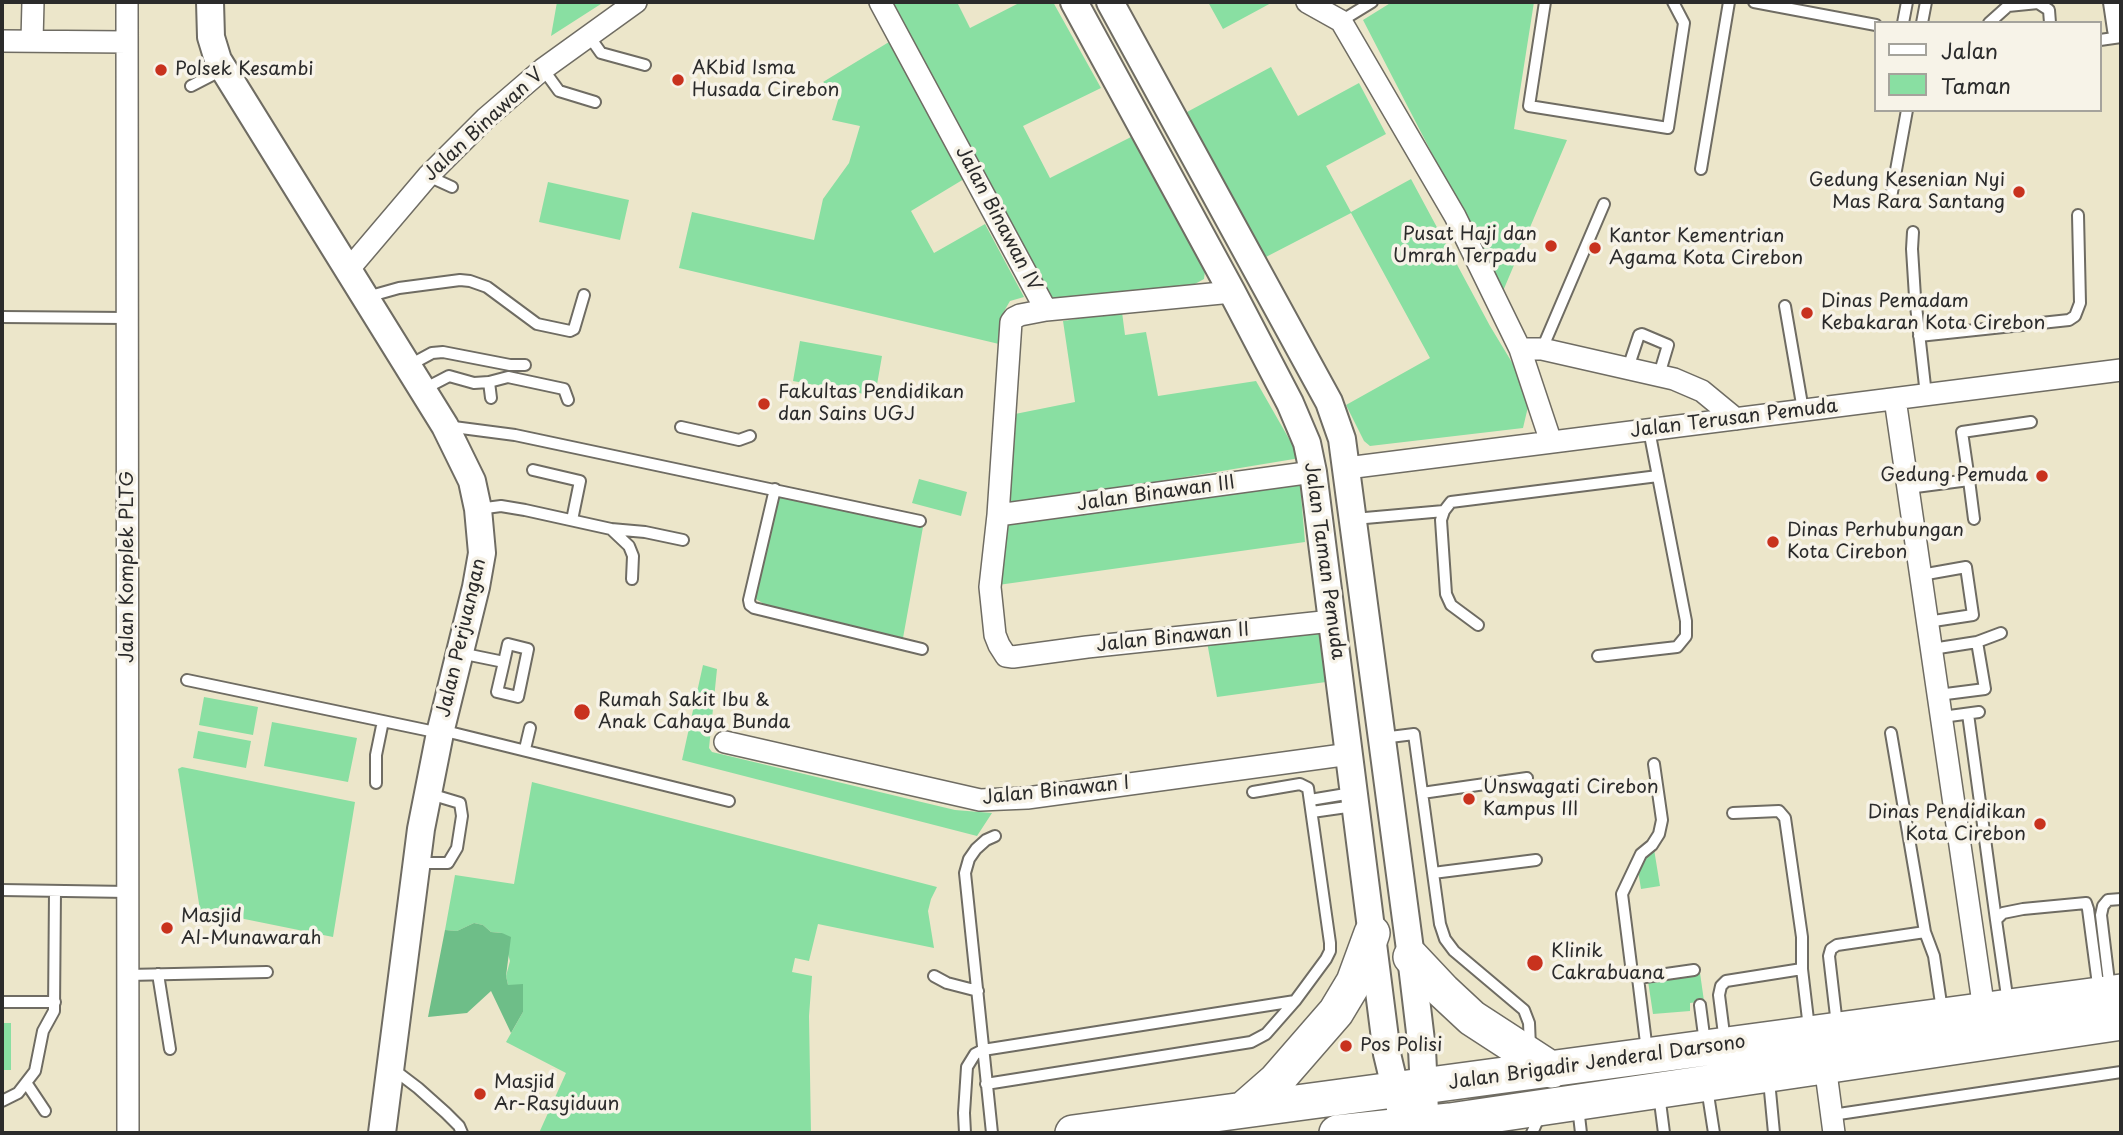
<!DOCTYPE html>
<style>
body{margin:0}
#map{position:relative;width:2123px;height:1135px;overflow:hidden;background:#ece6ca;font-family:"Playpen Sans",sans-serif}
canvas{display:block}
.frame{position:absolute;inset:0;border:4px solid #2b2b2b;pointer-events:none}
.legend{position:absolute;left:1874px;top:21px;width:228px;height:91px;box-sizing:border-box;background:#f7f3e8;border:2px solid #a5a39c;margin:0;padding:9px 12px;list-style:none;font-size:21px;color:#2b2b2b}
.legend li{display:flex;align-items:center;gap:14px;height:35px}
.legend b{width:35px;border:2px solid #a5a39c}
</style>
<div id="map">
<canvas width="2123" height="1135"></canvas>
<div class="frame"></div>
<ul class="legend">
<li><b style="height:9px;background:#fff"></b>Jalan</li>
<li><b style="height:19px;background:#89dfa2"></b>Taman</li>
</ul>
</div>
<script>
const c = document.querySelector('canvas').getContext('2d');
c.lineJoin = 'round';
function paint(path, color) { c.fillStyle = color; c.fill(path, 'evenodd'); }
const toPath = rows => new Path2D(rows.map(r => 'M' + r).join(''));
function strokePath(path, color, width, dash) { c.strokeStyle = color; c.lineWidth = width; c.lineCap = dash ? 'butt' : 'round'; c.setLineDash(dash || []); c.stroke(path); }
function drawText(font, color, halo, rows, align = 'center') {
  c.font = font + ' "Playpen Sans",sans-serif'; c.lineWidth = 7; c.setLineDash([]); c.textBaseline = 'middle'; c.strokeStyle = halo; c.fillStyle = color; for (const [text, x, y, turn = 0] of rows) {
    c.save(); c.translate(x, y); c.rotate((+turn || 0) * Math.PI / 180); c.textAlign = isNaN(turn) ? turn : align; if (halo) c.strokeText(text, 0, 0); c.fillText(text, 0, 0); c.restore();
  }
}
const green = toPath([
 [557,2,604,2,551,36],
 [897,2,957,2,970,28,1021,2,1053,2,1101,88,1023,126,1050,178,1131,137,1205,271,1204,279,1193,285,1055,300,1050,297,892,4],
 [1208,2,1273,2,1223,29],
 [1392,2,1534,2,1514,129,1567,140,1503,291,1363,20],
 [889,42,964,179,911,211,934,253,985,224,1024,297,1010,301,1003,313,999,344,679,268,692,212,814,240,823,199,849,163,860,126,832,120,839,97,823,82],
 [1271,67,1298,116,1359,83,1386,134,1326,166,1351,212,1411,179,1490,326,1531,394,1523,428,1370,446,1364,441,1346,405,1430,358,1351,213,1264,258,1187,112],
 [548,182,629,200,620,240,539,222],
 [1122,312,1125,335,1146,332,1158,396,1256,381,1300,458,1029,503,1008,504,1015,414,1075,402,1063,321],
 [800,341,882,356,875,396,793,381],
 [919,479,967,492,961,516,912,503],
 [1300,484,1305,542,998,585,1008,526,1016,521],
 [777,493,923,527,903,638,766,605,754,598],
 [1319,628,1326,682,1217,697,1207,642],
 [703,665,717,669,709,748,712,752,955,810,992,813,977,836,682,760],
 [204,697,258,707,253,735,199,725],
 [272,722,357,738,348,782,264,766],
 [198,731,251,741,246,768,193,758],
 [182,767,355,802,333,937,200,910,179,775,178,769],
 [532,782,937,887,931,899,928,911,934,948,818,924,809,961,795,958,792,972,812,976,809,1016,811,1133,539,1133,566,1073,506,1042,523,1012,523,995,508,985,506,976,510,961,502,933,491,932,483,925,474,923,457,931,445,930,455,875,514,884],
 [1654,849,1660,886,1641,889,1635,852],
 [1700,973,1704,1001,1690,1003,1690,1011,1653,1014,1648,981],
 [2,1023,11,1023,11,1070,2,1070]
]);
const forest = toPath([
 [474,923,483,925,491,932,502,933,511,937,506,976,508,985,523,984,523,1012,511,1033,491,991,467,1013,428,1017,445,930,457,931]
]);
const service = toPath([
 [1545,2,1529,106,1668,128,1684,23,1673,2],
 [1754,2,1876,25],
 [1341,21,1372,2],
 [1903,23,1907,2],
 [1922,23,1926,2],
 [1989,23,2008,6,2038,3,2049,10,2050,23],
 [589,36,601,53,645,65],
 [2100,40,2121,37],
 [543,69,559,91,595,102],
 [191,86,222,70],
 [1701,169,1729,2],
 [428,176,452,187],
 [1890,203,1907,110],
 [1913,232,1912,249,1915,297,1926,395],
 [367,297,399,288,460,280,470,281,487,287,537,324,570,331,574,329,584,295],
 [1785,306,1803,410],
 [2,317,127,318],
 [1919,336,2069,320,2075,316,2080,303,2078,215],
 [1542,349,1604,204],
 [408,366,432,353,443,352,510,365,525,365],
 [1628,368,1639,335,1642,334,1668,345,1659,375],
 [489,382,508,377,564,389,568,400],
 [424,389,449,376,474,383,489,382,491,398],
 [446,426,515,435,920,521],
 [681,427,739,440,750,436],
 [533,470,580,481,572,520],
 [1969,480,1962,432,2031,422],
 [1908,488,1969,480,1974,519],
 [775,489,749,600,750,605,754,608,922,649],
 [478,509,501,506,525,510,611,529,629,546,633,556,632,579],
 [1354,519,1444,511],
 [611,529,645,532,683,540],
 [1921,575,1966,567,1973,615,1927,622],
 [1478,625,1451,605,1446,594,1441,520,1444,511,1451,502,1658,476],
 [1932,649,1977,642,2001,633],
 [460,653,504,662,508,644,528,649,518,697,497,692,504,662],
 [1598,656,1677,647,1686,636,1686,621,1649,430],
 [187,680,440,733],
 [1938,695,1985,689,1977,642],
 [1968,714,1996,920],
 [1942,717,1979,712],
 [441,730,729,801],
 [1891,733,1925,932,1934,956,1942,1010],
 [1382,738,1414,734,1440,924,1445,939,1454,951,1524,1010,1529,1023,1530,1047],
 [525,749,530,728],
 [376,783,376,755,383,721],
 [1422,793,1527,778],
 [1310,800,1352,793],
 [1312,812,1354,806],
 [1733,813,1779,811,1785,818,1802,937,1802,969,1809,1028],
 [416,863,448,863,457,848,462,816,460,803,430,794],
 [1433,873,1536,860],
 [2,890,128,892],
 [158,974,170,1049],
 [128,975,267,972],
 [934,976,947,983,978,991],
 [1638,978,1694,970],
 [2110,990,2101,915,2103,906,2108,900,2121,899],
 [2,1002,55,1002],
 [2008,1003,1996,920,2003,913,2023,909,2086,903,2088,909,2099,992],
 [1700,1005,1705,1043],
 [1837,1025,1829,956,1831,949,1837,945,1925,932],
 [1725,1042,1719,995,1721,986,1726,981,1802,969],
 [1647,1051,1638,978,1632,973,1622,894,1641,854,1652,845,1659,834,1662,820,1654,764],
 [393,1069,418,1088,446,1113,459,1126,462,1133],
 [1767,1080,1770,1091,1774,1133],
 [27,1084,45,1111],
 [986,1084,1251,1042,1266,1034,1295,1001,1326,959,1330,951,1330,943,1308,788,1300,784,1253,792],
 [1707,1088,1714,1133],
 [1659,1094,1664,1133],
 [2,1101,18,1093,35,1071,43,1031,54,1011,55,891],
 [1578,1107,1581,1133],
 [1832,1115,2121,1072],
 [965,1133,964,1113,967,1067,975,1054,983,1050,1295,1001],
 [992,1133,965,873,969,859,976,849,986,840,995,836],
 [1532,1133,1540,1115]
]);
const minor = toPath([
 [127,2,128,1133],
 [880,2,1046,310,1232,292],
 [1307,2,1341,21,1455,216,1520,349,1551,442],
 [2,41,127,42],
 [32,41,33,2],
 [349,269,428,176,486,118,543,69,636,2],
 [1046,310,1020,315,1014,318,1011,322,998,515,990,587,995,635,999,645,1006,656,1013,657,1087,647,1332,621],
 [1520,349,1542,349,1674,379,1702,391,1736,419],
 [1895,399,1984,1010],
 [1347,468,2121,370],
 [998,515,1313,472],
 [725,742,980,800,1027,798,1350,754],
 [1825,1065,1834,1133]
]);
const tertiary = toPath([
 [210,2,211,37,218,60,445,426,472,481,478,509,482,553,476,587,440,733,421,829,382,1133],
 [1074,2,1232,292,1290,403,1307,443,1313,472,1387,1054,1400,1108],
 [1110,2,1329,402,1342,439,1411,957,1422,1049,1426,1133],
 [2117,2,2121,29]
]);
const trunk = toPath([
 [1411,957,1443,991,1472,1018,1552,1070],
 [1244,1109,1276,1081,1336,1012,1354,982,1372,933],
 [1073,1133,2121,992],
 [1337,1133,1450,1121,2121,1022]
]);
const markers = [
 [161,70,7,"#c8321e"],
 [678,80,7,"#c8321e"],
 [2019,192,7,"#c8321e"],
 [1551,246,7,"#c8321e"],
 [1595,248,7,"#c8321e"],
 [1807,313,7,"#c8321e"],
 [764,404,7,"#c8321e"],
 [2042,476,7,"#c8321e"],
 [1773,542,7,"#c8321e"],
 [582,712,9,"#c8321e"],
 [1469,799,7,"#c8321e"],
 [2040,824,7,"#c8321e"],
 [167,928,7,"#c8321e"],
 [1535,963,9,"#c8321e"],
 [1346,1046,7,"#c8321e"],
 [480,1094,7,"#c8321e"]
];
const poiNames = [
 ["AKbid Isma",692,69],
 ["Husada Cirebon",692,91],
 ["Polsek Kesambi",175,70],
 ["Gedung Kesenian Nyi",2005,181,"right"],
 ["Mas Rara Santang",2005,203,"right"],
 ["Pusat Haji dan",1537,235,"right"],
 ["Umrah Terpadu",1537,257,"right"],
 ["Kantor Kementrian",1609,237],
 ["Agama Kota Cirebon",1609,259],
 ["Dinas Pemadam",1821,302],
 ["Kebakaran Kota Cirebon",1821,324],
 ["Fakultas Pendidikan",778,393],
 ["dan Sains UGJ",778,415],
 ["Gedung Pemuda",2028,476,"right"],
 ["Dinas Perhubungan",1787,531],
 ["Kota Cirebon",1787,553],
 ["Rumah Sakit Ibu &",598,701],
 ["Anak Cahaya Bunda",598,723],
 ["Unswagati Cirebon",1483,788],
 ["Kampus III",1483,810],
 ["Dinas Pendidikan",2026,813,"right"],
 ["Kota Cirebon",2026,835,"right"],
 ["Masjid",181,917],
 ["Al-Munawarah",181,939],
 ["Klinik",1551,952],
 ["Cakrabuana",1551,974],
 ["Pos Polisi",1360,1046],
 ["Masjid",494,1083],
 ["Ar-Rasyiduun",494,1105]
];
const streetNames = [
 ["Jalan Binawan V",484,125,-43],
 ["Jalan Binawan IV",998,219,62],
 ["Jalan Terusan Pemuda",1734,419,-7],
 ["Jalan Binawan III",1156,494,-8],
 ["Jalan Taman Pemuda",1324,561,82],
 ["Jalan Komplek PLTG",128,567,-90],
 ["Jalan Perjuangan",462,638,-77],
 ["Jalan Binawan II",1173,638,-6],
 ["Jalan Binawan I",1056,791,-6],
 ["Jalan Brigadir Jenderal Darsono",1597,1063,-8]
];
paint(green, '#89dfa2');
paint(forest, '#6ebe88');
strokePath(service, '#6f6c63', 14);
strokePath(minor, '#6f6c63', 24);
strokePath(tertiary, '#6f6c63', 30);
strokePath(trunk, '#6f6c63', 38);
strokePath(service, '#fff', 10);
strokePath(minor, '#fff', 21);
strokePath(tertiary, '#fff', 26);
strokePath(trunk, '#fff', 35);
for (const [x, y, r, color] of markers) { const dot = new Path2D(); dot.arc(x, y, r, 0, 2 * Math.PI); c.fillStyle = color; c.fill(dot); strokePath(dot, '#f7f3e8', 2.5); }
drawText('19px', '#2b2b2b', '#f7f3e8', poiNames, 'left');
drawText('19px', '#2b2b2b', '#f7f3e8', streetNames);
</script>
